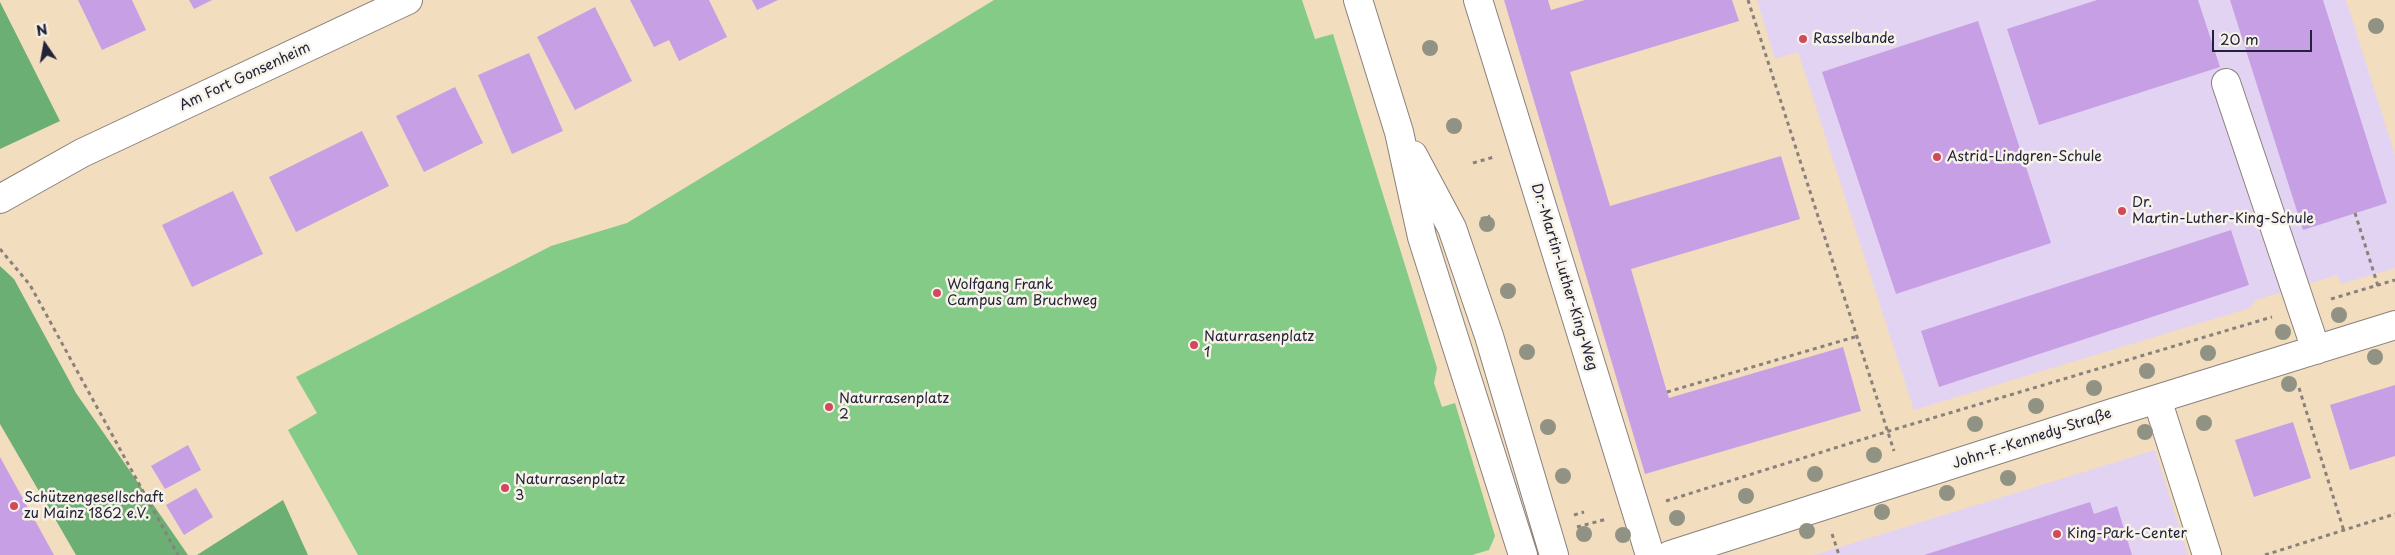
<!DOCTYPE html>
<meta charset="utf-8">
<style>
body{margin:0}
#map{position:relative;width:2395px;height:555px;overflow:hidden;background:#f2ddbe;font-family:"Playpen Sans",sans-serif}
canvas{display:block}
.north{position:absolute;left:20px;top:20px;width:50px;height:50px;-webkit-text-stroke:4px #f7f3e8;paint-order:stroke;rotate:348deg;font-size:14px;font-weight:700;line-height:20px;text-align:center;color:#22223b}
.north::after{content:'';display:block;margin:auto;width:18px;height:22px;background:#22223b;clip-path:polygon(50% 0,100% 100%,50% 72%,0 100%)}
.scale{position:absolute;left:2212px;top:30px;width:100px;height:22px;box-sizing:border-box;border:2px solid #22223b;border-top:0;padding-left:6px;font-size:15px;line-height:18px;white-space:nowrap;color:#22223b;-webkit-text-stroke:4px #f7f3e8;paint-order:stroke}
</style>
<div id="map">
<canvas width="2395" height="555"></canvas>
<div class="north">N</div>
<div class="scale">20 m</div>
</div>
<script>
const c = document.querySelector('canvas').getContext('2d');
c.lineJoin = 'round';
function paint(path, color) { c.fillStyle = color; c.fill(path, 'evenodd'); }
const toPath = rows => new Path2D(rows.map(r => 'M' + r).join(''));
function strokePath(path, color, width, dash) { c.strokeStyle = color; c.lineWidth = width; c.lineCap = dash ? 'butt' : 'round'; c.setLineDash(dash || []); c.stroke(path); }
function drawText(font, color, halo, rows, align = 'center') {
  c.font = font + ' "Playpen Sans",sans-serif'; c.lineWidth = 5; c.setLineDash([]); c.textBaseline = 'middle'; c.strokeStyle = halo; c.fillStyle = color; for (const [text, x, y, turn = 0] of rows) {
    c.save(); c.translate(x, y); c.rotate((+turn || 0) * Math.PI / 180); c.textAlign = isNaN(turn) ? turn : align; if (halo) c.strokeText(text, 0, 0); c.fillText(text, 0, 0); c.restore();
  }
}
const built = toPath([
 [1757,0,2346,0,2395,155,2395,268,2341,284,2337,275,2256,300,2250,308,1914,410,1798,52,1775,59],
 [2155,450,2188,555,1814,555]
]);
const green = toPath([
 [994,0,1302,0,1315,39,1333,34,1437,368,1434,383,1442,407,1455,403,1495,536,1489,550,1472,555,358,555,288,430,317,413,296,377,551,246,627,223]
]);
const forest = toPath([
 [0,2,60,121,0,149],
 [0,266,14,279,76,393,188,555,76,555,0,424],
 [283,500,308,555,197,555]
]);
const building = toPath([
 [78,0,132,0,146,30,102,50],
 [189,0,212,0,194,9],
 [630,0,709,0,727,37,679,61,669,40,654,47],
 [752,0,778,0,757,10],
 [1504,0,1548,0,1551,10,1585,0,1732,0,1739,21,1570,72,1610,206,1781,156,1800,219,1631,269,1667,392,1669,398,1843,347,1861,411,1645,474],
 [2097,0,2198,0,2220,67,2039,125,2007,29],
 [2230,0,2323,0,2387,203,2303,230],
 [595,7,632,81,575,110,537,37],
 [1978,21,2051,243,1896,294,1822,72],
 [529,53,563,131,512,154,478,75],
 [455,87,483,143,424,172,396,116],
 [362,131,389,186,296,232,269,177],
 [233,191,263,254,192,287,162,225],
 [2231,230,2249,285,1939,387,1921,331],
 [2395,385,2395,456,2350,470,2330,405],
 [2293,422,2311,478,2254,497,2235,440],
 [188,445,201,470,165,489,151,466],
 [0,457,54,555,0,555],
 [196,488,213,517,184,535,166,505],
 [2090,502,2094,514,2117,506,2132,555,1924,555]
]);
const path = toPath([
 [1748,0,1894,451],
 [1473,163,1494,157],
 [2355,213,2378,286],
 [1481,219,1490,216],
 [0,249,30,285,178,555],
 [2331,299,2395,280],
 [2299,388,2344,531],
 [1667,392,1858,336],
 [1666,501,1889,431,2272,317],
 [1574,515,1584,512],
 [1577,527,1607,519],
 [1832,534,1839,555],
 [2265,555,2395,514]
]);
const minor = toPath([
 [1358,0,1399,132,1422,237,1523,555],
 [1478,0,1650,555],
 [2226,83,2316,350],
 [1413,155,1452,228,1489,336,1554,555],
 [0,199,82,153,408,0],
 [2157,399,2207,555],
 [1670,555,2112,413,2395,325]
]);
const trees = [
 [2376,26],
 [1430,48],
 [1454,126],
 [1487,224],
 [1508,291],
 [2339,315],
 [2283,332],
 [1527,352],
 [2208,353],
 [2375,357],
 [2147,371],
 [2289,384],
 [2094,388],
 [2036,406],
 [2204,423],
 [1975,424],
 [1548,427],
 [2145,432],
 [1874,455],
 [1815,474],
 [1563,476],
 [2008,478],
 [1947,493],
 [1746,496],
 [1882,512],
 [1677,518],
 [1807,531],
 [1584,534],
 [1623,535]
];
const markers = [
 [1803,39,5,"#d1495b"],
 [1937,157,5,"#d1495b"],
 [2122,211,5,"#d1495b"],
 [937,293,5,"#d1495b"],
 [1194,345,5,"#d1495b"],
 [829,407,5,"#d1495b"],
 [505,488,5,"#d1495b"],
 [14,506,5,"#d1495b"],
 [2057,534,5,"#d1495b"]
];
const poiNames = [
 ["Rasselbande",1813,39],
 ["Astrid-Lindgren-Schule",1947,157],
 ["Dr.",2132,203],
 ["Martin-Luther-King-Schule",2132,219],
 ["Wolfgang Frank",947,285],
 ["Campus am Bruchweg",947,301],
 ["Naturrasenplatz",1204,337],
 ["1",1204,353],
 ["Naturrasenplatz",839,399],
 ["2",839,415],
 ["Naturrasenplatz",515,480],
 ["3",515,496],
 ["Schützengesellschaft",24,498],
 ["zu Mainz 1862 e.V.",24,514],
 ["King-Park-Center",2067,534]
];
const streetNames = [
 ["Am Fort Gonsenheim",245,77,-25],
 ["Dr.-Martin-Luther-King-Weg",1564,277,73],
 ["John-F.-Kennedy-Straße",2032,439,-18]
];
paint(built, '#e3d3f2');
paint(green, '#84cb87');
paint(forest, '#6baf74');
paint(building, '#c79fe5');
strokePath(minor, '#8a807c', 30);
strokePath(path, '#8a807c', 3, [4, 4]);
strokePath(minor, '#fff', 28);
c.fillStyle = '#909283';
for (const [x, y] of trees) { c.beginPath(); c.arc(x, y, 8, 0, 2 * Math.PI); c.fill(); }
for (const [x, y, r, color] of markers) { const dot = new Path2D(); dot.arc(x, y, r, 0, 2 * Math.PI); c.fillStyle = color; c.fill(dot); strokePath(dot, '#f7f3e8', 2); }
drawText('14px', '#22223b', '#f7f3e8', poiNames, 'left');
drawText('14px', '#22223b', '#f7f3e8', streetNames);
</script>
